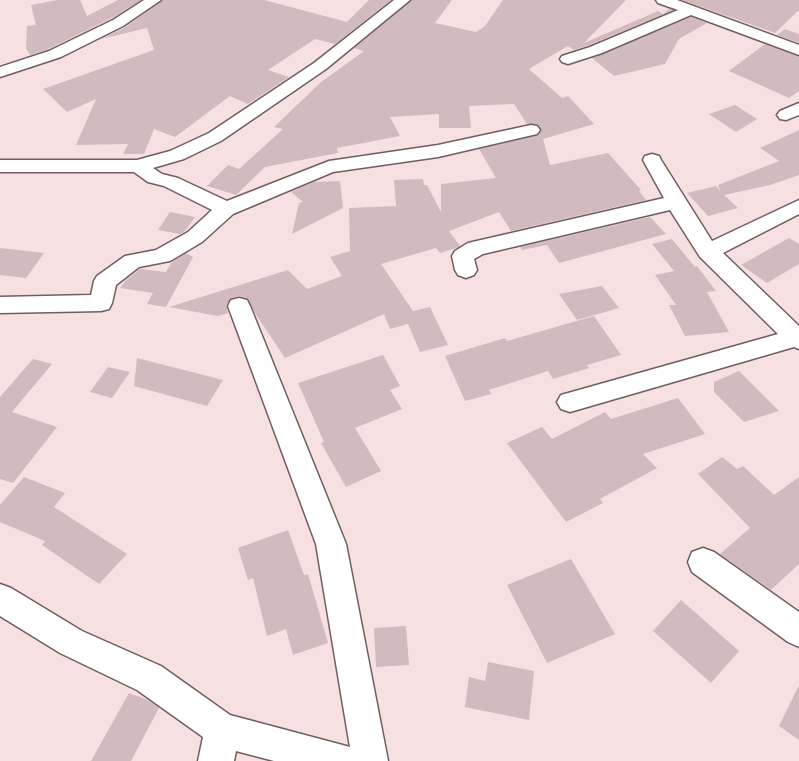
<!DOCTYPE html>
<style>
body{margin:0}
canvas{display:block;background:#f7e0e2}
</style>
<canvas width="799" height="761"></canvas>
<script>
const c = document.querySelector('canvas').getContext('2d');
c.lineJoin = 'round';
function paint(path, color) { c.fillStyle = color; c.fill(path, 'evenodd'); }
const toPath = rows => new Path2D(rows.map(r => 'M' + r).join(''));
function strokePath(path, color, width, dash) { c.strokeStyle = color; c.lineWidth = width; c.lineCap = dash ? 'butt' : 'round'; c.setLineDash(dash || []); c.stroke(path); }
const building = toPath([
 [58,0,80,0,87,16,118,0,141,0,112,18,48,49,30,55,26,48,27,26,36,25,31,5],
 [163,0,264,0,347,22,369,0,391,0,335,44,315,39,268,70,289,77,248,104,230,96,175,137,154,129,144,154,123,154,128,144,76,145,96,99,67,112,43,89,154,50,147,28,101,39,124,28],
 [412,0,452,0,435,23,476,32,485,26,503,0,626,0,584,43,658,11,663,14,669,9,673,10,589,45,574,50,568,46,529,69,562,98,568,96,594,124,543,139,550,165,608,153,641,190,639,191,646,200,511,231,499,212,449,231,460,246,459,247,440,253,436,248,381,264,413,311,430,307,448,345,420,352,408,324,390,329,384,314,285,358,255,313,247,298,239,296,231,298,226,305,228,313,218,316,169,307,288,270,307,289,342,276,330,257,350,251,349,208,396,206,394,180,423,179,424,185,427,185,441,212,441,184,496,178,479,149,538,135,542,130,538,125,527,124,514,104,469,106,471,128,439,128,439,114,390,117,400,136,337,148,338,153,265,167,236,195,207,186,228,165,239,169,283,129,274,127,320,83,364,51,354,48],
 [682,0,799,0,799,10,775,33],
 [691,17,707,23,679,39,665,64,614,76,592,58],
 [785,29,799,34,799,43,777,35],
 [765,44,799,57,799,91,789,98,729,71],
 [735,105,757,119,736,132,709,114],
 [799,130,799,175,770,185,724,195,738,208,708,216,687,193,716,186,720,191,718,185,779,161,760,148],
 [340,181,343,208,292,234,299,203,303,202,291,192,314,182],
 [170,212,195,217,185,231,180,234,158,230],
 [650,217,666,234,559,263,547,245,522,250,520,247],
 [789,238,799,244,799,264,767,283,741,265],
 [672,239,695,267,697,266,716,291,707,292,729,332,685,336,669,305,676,305,655,275,674,271,652,244],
 [0,248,44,253,26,278,0,275],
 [186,253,193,257,166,307,147,304,153,293,120,288,125,281,140,269,166,272,172,262],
 [602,286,619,308,577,320,559,294],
 [594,316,621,355,587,365,589,368,553,379,548,371,489,390,491,394,465,401,445,356,505,338,507,341],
 [383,355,400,386,390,390,402,409,355,428,381,471,346,487,321,443,324,442,298,383],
 [137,358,223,380,207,406,134,386],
 [33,359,52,364,12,412,57,427,13,483,0,479,0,397],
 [108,367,130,372,112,398,90,392],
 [739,371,779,411,744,422,714,392,714,382],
 [678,398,705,434,643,454,657,468,600,499,603,503,566,522,507,443,542,427,552,439,605,412,611,419],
 [722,457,737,469,743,466,774,495,799,477,799,564,771,590,720,554,750,528,698,474],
 [24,477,65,493,54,507,127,554,99,584,42,545,45,541,0,522,0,505],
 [288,530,304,575,308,574,328,643,293,655,286,629,267,636,253,578,248,580,238,548],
 [571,559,615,634,547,663,507,585],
 [681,600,739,651,711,683,653,631],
 [406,626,409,665,376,667,374,628],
 [488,662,534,671,529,720,465,707,469,677,485,681],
 [799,685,799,740,779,726],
 [129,693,148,700,159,708,131,761,91,761]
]);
const minor = toPath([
 [144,0,161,0,123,26,61,57,0,77,0,67,49,51,113,20,144,0],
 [394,0,410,0,326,69,221,141,184,159,153,168,162,174,178,178,227,201,329,161,438,145,531,125,537,126,540,130,537,134,438,157,333,172,233,214,202,242,170,261,139,267,116,285,112,303,109,309,101,311,0,313,0,297,91,295,94,281,97,276,125,256,156,250,188,232,212,210,164,186,148,182,134,172,0,172,0,160,137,160,170,151,209,133,314,63,394,0],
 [656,0,677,0,799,45,799,55,691,15,602,53,568,64,562,62,560,59,562,56,590,47,678,10,658,3,656,0],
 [799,103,799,115,786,120,780,119,777,115,780,111,799,103],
 [652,154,659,156,661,160,712,241,799,200,799,214,723,253,799,326,799,349,794,347,570,412,561,409,557,402,561,395,778,334,700,257,670,210,483,254,474,259,477,270,474,275,466,278,458,275,455,270,452,256,455,251,468,243,664,198,643,160,645,156,652,154],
 [239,298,247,300,250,306,346,544,388,761,274,761,236,751,234,761,198,761,203,737,137,690,60,653,0,616,0,584,11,588,82,631,161,666,230,715,350,747,316,544,228,306,231,300,239,298],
 [703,548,714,552,799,612,799,647,788,642,692,572,688,562,692,552,703,548]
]);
paint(building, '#d2bbbe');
strokePath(minor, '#715d5f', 3);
paint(minor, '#fff');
</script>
